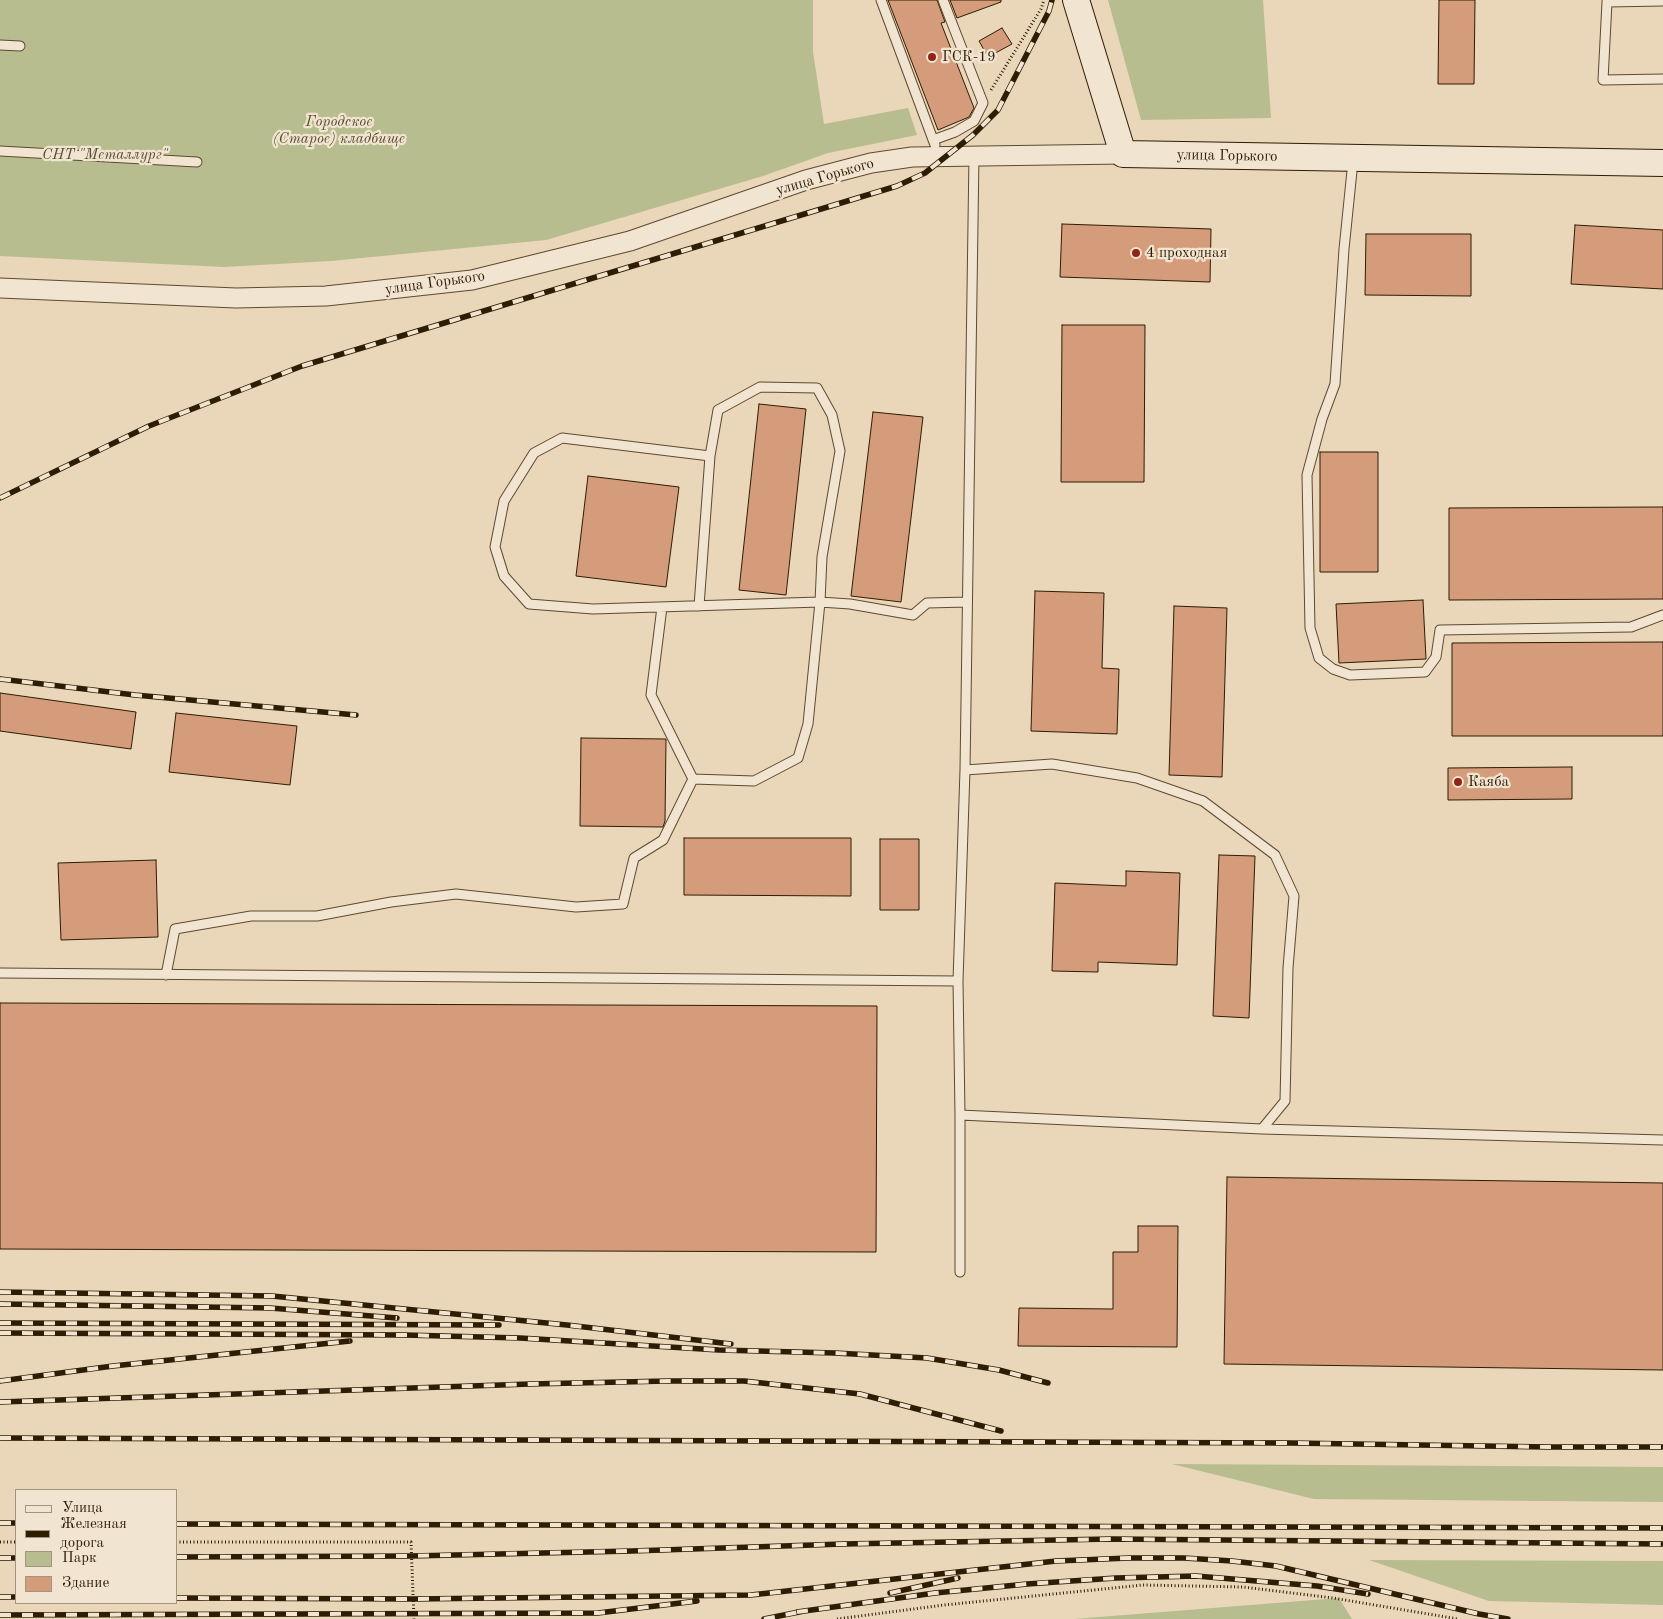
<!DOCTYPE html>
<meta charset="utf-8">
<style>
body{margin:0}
#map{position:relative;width:1663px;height:1619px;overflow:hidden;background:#ead6b8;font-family:"Old Standard TT",serif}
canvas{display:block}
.legend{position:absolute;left:15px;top:1489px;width:162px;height:115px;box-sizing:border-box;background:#f1e4d1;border:1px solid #a3947f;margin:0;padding:6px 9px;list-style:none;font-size:15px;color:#2e1c03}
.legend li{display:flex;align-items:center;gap:10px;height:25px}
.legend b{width:25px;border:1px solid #a3947f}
</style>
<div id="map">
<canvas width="1663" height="1619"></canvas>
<ul class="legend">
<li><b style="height:6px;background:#f1e4d1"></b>Улица</li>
<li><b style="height:6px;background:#2e1c03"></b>Железная дорога</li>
<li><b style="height:14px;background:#b7bd8e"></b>Парк</li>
<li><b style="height:14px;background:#d49c7b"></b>Здание</li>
</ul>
</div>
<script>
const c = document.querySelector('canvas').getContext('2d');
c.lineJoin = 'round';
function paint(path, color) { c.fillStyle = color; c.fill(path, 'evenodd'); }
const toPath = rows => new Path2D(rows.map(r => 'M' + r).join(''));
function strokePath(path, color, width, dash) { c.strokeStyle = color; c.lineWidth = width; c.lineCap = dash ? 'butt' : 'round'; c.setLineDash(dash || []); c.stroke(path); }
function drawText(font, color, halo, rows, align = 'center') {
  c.font = font + ' "Old Standard TT",serif'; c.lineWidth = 4.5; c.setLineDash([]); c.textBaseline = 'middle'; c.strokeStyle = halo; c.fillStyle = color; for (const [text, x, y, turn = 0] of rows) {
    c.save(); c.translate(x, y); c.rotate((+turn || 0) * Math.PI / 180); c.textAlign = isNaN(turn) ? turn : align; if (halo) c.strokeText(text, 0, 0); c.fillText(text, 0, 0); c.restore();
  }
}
const green = toPath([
 [0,0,813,0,813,52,824,124,908,108,917,135,828,153,763,176,546,240,331,261,224,267,0,256],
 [1108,0,1263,0,1271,118,1141,120],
 [1172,1464,1663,1467,1663,1502,1314,1499],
 [1369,1560,1663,1561,1663,1605,1489,1601],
 [1339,1598,1352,1619,1074,1619]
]);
const building = toPath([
 [888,0,937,0,945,22,941,23,974,108,969,117,938,130,888,0],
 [950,0,1001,0,1001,2,957,18,950,0],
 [1439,0,1475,0,1474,84,1438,84,1439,0],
 [1002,28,1012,44,988,57,979,41,1002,28],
 [1062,224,1211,229,1210,282,1060,277,1062,224],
 [1575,225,1663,230,1663,289,1571,284,1575,225],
 [1366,234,1471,234,1471,296,1365,295,1366,234],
 [1062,325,1145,325,1144,482,1061,482,1062,325],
 [759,404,806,409,786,595,739,590,759,404],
 [873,412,923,417,901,602,851,596,873,412],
 [1320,452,1378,452,1378,572,1320,572,1320,452],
 [588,476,679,487,666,587,576,576,588,476],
 [1663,507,1663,599,1449,600,1449,508,1663,507],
 [1035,591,1104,593,1102,668,1119,669,1117,734,1031,731,1035,591],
 [1423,600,1426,659,1339,663,1336,604,1423,600],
 [1174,606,1227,608,1222,777,1169,775,1174,606],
 [1663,642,1663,736,1452,736,1452,643,1663,642],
 [0,693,136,712,131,749,0,731,0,693],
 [176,713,297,726,290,785,169,772,176,713],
 [581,738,666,739,665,821,663,827,580,826,581,738],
 [1572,767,1572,799,1448,800,1448,768,1572,767],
 [684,838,851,838,851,896,684,895,684,838],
 [880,839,919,839,919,910,880,910,880,839],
 [1219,855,1255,856,1249,1018,1213,1016,1219,855],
 [156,860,158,937,61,940,58,863,156,860],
 [1126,871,1180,873,1177,965,1098,962,1098,972,1052,971,1055,883,1126,886,1126,871],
 [0,1003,877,1006,876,1252,0,1249,0,1003],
 [1227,1177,1663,1183,1663,1370,1224,1364,1227,1177],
 [1138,1226,1178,1226,1177,1347,1018,1346,1019,1308,1113,1309,1113,1252,1138,1252,1138,1226]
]);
const path = toPath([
 [991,90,1041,9,1044,0],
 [0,1542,16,1542],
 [176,1542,411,1542,414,1619],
 [837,1619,944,1605,1143,1585,1243,1587,1333,1598,1458,1619]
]);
const lane = toPath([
 [881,0,935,145],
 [1663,1,1607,2,1603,80,1663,79],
 [0,45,20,46],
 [933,140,955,132,974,121,983,103,943,0],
 [0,151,197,162],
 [1353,161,1344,249,1335,384,1322,419,1307,475,1310,628,1319,658,1333,669,1350,675,1425,672,1436,657,1440,630,1631,627,1663,615],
 [699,606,710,456],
 [662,607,651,695,693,779,754,781,798,758,808,724,820,602,822,557,840,451,832,415,817,388,760,387,718,410,710,456,562,438,534,453,504,501,495,547,504,576,529,604,593,609,820,602,850,604,913,615,927,603,967,602],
 [965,770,1052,764,1137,778,1203,801,1275,855,1294,896,1288,968,1285,1101,1262,1129],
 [0,973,958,981],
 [166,975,175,929,251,916,317,916,391,902,456,894,576,907,623,904,634,858,663,840,693,779],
 [960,1115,1262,1129,1663,1140],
 [960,1272,960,1115,958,981,965,770,974,155]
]);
const street = toPath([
 [0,288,236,298,326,296,472,280,630,241,806,180,871,163,912,157,1123,154]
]);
const secondary = toPath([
 [1076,0,1123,154,1663,163]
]);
const rail = toPath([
 [0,498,149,426,302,366,897,186,925,173,973,135,998,110,1049,11,1052,0],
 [0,679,135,695,356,715],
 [0,1292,272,1296,567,1325,731,1344],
 [0,1304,270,1308,397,1318],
 [0,1323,499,1325],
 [0,1333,405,1335,520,1338,719,1350,835,1353,927,1358,999,1370,1048,1383],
 [0,1381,113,1366,350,1341],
 [0,1402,530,1384,668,1381,744,1381,860,1394,1001,1431],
 [0,1438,1291,1443,1548,1447,1663,1447],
 [0,1523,16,1523],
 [176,1524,1663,1528],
 [176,1557,411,1556,632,1551,843,1544,1112,1539,1663,1544],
 [0,1558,16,1558],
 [890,1593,958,1578],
 [0,1597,16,1597],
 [176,1598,414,1599,751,1595,1056,1561,1129,1558,1184,1558,1232,1561,1276,1566,1479,1614,1508,1619],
 [797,1612,935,1593,1027,1584,1116,1578,1196,1576,1317,1586,1368,1594],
 [0,1615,598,1613,697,1601],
 [764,1619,804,1611]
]);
const markers = [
 [932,57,5,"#8f2418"],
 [1136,253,5,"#8f2418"],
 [1458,782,5,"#8f2418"]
];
const poiNames = [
 ["ГСК-19",942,57],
 ["4 проходная",1146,253],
 ["Каяба",1468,782]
];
const parkNames = [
 ["Городское",339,122],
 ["(Старое) кладбище",339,139],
 ["СНТ \"Металлург\"",105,155]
];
const streetNames = [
 ["улица Горького",1227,156,1],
 ["улица Горького",825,177,-16],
 ["улица Горького",435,283,-8]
];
paint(green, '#b7bd8e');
paint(building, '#d49c7b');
strokePath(building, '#2e1c03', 1);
strokePath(lane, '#5d4a30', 11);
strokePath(street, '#5d4a30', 21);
strokePath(secondary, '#2e1c03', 28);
strokePath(path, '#2e1c03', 3, [1, 2.5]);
strokePath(lane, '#f1e4d1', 9);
strokePath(street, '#f1e4d1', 19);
strokePath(secondary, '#f1e4d1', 26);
strokePath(rail, '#2e1c03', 5.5);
strokePath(rail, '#f1e4d1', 4, [11]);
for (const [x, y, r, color] of markers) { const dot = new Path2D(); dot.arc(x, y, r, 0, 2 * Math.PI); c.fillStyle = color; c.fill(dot); strokePath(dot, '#f1e4d1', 2); }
drawText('15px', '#2e1c03', '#f1e4d1', poiNames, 'left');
drawText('italic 15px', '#574c2d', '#f1e4d1', parkNames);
drawText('15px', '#2e1c03', '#f1e4d1', streetNames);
</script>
